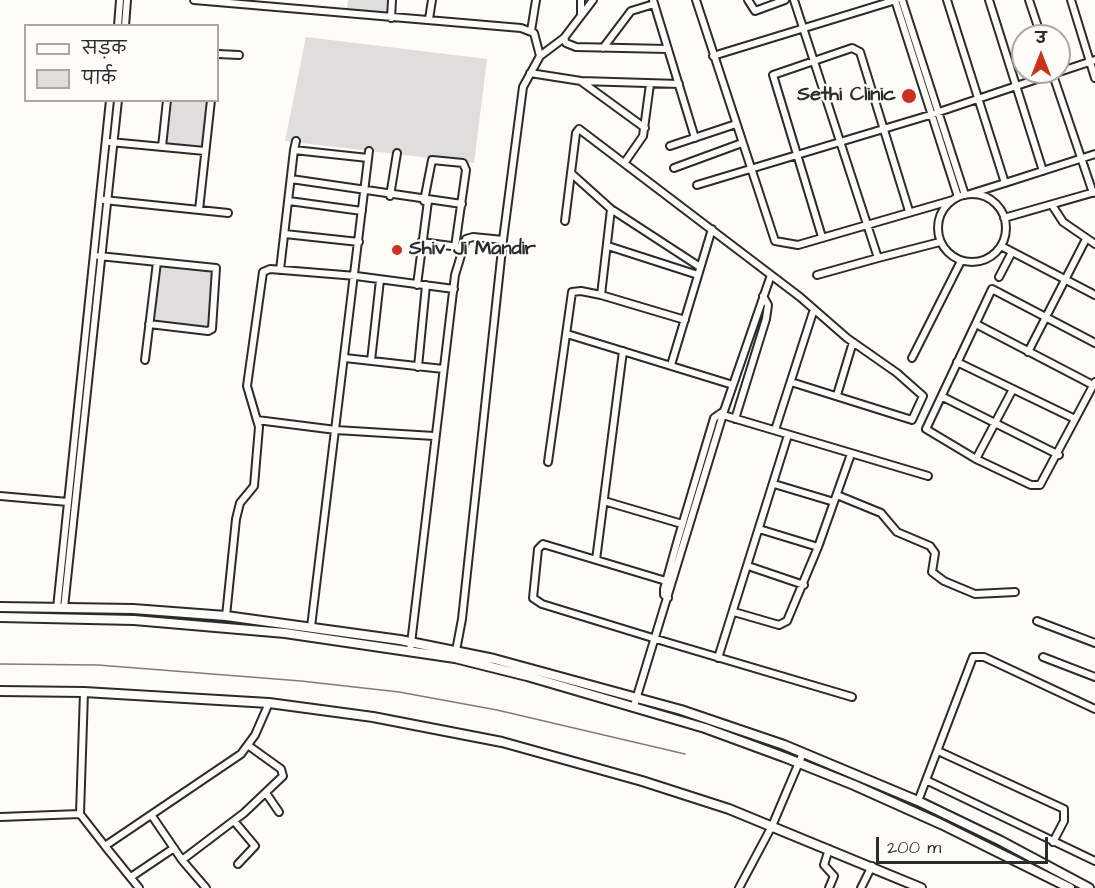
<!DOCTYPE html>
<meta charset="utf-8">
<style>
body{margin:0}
#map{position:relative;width:1095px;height:888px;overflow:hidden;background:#fdfcf7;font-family:"Architects Daughter","Playpen Sans Deva",sans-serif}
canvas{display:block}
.legend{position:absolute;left:24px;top:24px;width:195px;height:78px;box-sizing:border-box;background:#fdfcf7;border:2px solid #a9a8a5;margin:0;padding:8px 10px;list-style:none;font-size:18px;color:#2b2b2b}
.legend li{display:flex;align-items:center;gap:12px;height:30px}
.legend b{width:30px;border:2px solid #a9a8a5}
.north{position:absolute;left:1011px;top:24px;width:60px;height:60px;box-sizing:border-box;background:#fdfcf7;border:2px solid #a9a8a5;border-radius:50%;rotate:0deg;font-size:16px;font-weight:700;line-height:24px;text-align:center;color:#2b2b2b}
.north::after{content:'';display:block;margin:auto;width:21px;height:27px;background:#c8321e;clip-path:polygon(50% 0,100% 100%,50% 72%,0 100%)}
.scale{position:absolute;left:876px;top:837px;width:172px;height:27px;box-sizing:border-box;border:3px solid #2b2b2b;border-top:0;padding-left:8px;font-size:18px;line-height:21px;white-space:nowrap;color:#2b2b2b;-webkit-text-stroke:4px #fdfcf7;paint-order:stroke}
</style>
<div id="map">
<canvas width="1095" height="888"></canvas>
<ul class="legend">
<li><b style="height:8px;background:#fdfcf7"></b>सड़क</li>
<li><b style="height:16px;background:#dfdeda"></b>पार्क</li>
</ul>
<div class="north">उ</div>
<div class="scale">200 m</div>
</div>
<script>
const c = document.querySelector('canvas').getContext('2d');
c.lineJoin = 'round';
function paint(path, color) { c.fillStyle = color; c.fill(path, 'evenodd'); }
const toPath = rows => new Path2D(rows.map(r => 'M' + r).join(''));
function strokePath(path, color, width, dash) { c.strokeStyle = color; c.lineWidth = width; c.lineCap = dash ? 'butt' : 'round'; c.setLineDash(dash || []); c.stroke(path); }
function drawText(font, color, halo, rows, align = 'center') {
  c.font = font + ' "Architects Daughter",sans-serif'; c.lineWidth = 4.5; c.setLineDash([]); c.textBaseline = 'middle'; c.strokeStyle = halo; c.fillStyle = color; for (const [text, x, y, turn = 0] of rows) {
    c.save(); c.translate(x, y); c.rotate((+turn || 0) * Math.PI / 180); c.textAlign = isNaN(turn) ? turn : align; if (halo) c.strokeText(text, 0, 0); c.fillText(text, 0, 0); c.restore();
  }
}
const green = toPath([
 [348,0,387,0,386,14,347,11],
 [306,37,487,59,474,163,285,141],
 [172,101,208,101,202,147,167,143],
 [160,265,215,272,208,327,153,321]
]);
const stream = toPath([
 [0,664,98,665,301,681,399,692,497,710,685,754]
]);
const minor = toPath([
 [194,0,521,28,534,33,540,56],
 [653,0,695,138],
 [696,0,775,241,798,245,953,200],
 [748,0,755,11,785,0],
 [794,0,878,258,940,242],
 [895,0,958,197],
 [902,0,965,195],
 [947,0,1005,183,970,194],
 [989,0,1043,171],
 [1029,0,1041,36],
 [1071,0,1095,78],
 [581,14,581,0],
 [391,18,392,0],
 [429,19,432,0],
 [118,26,120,0],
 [125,26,127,0],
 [531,31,536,0],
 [564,38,566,43,576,47,668,49],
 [603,48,631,11,654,4],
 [218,54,239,55],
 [713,56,896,0],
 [1052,72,1093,193],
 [1059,72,1095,60],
 [530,73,581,81,679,84],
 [582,82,645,128],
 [110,142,205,151],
 [670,146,736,124],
 [162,147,167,100],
 [294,150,296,141],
 [625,162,643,136,650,84],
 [674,168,742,143],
 [572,174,611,209,700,267],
 [291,179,462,204],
 [1005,183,1095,154],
 [697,185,930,115,1058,72],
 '938 228a34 34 0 1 1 68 0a34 34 0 1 1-68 0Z',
 [390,196,397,153],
 [104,200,228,213],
 [289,201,362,211],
 [424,201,432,160,463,163,466,170,455,247],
 [1052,205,1063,222,1095,244],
 [199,210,211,100],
 [1004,218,1095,192],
 [565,221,576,133,579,129,800,297,847,338,897,373,923,396,912,420,791,382],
 [285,234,359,242],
 [822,237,773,75,852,48,860,52,909,211],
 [421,242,459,247],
 [608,246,698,275],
 [1001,246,1095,295],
 [99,256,216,268,212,329,208,331,149,324],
 [280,270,294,150,368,158],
 [817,275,878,258],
 [999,277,1012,252],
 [417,285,428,201],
 [601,295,611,209],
 [976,324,1093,385],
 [567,334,733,385],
 [1095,343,992,289,926,429,976,459,1031,485,1040,485,1095,382],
 [1028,352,1086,239],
 [345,358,443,369],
 [912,358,961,261],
 [145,360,157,262],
 [371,361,380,280],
 [957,362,1075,419],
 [671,365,712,229],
 [418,367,426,285],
 [837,395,853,342],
 [943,397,1059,455],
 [723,415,928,476],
 [735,419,766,319,768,305,763,296],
 [257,420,336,430,434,436],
 [775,430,814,309],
 [976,459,1013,389],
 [548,462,572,292,581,291,601,295,685,320],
 [774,484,834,502],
 [837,495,881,513,897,532,930,546,935,553,932,572,944,581,975,594,1015,592],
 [0,496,68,502],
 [604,501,682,524],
 [759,529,818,547],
 [596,560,623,351],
 [748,566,804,585],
 [666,581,543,544,538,549,533,598,542,604,656,639,852,697],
 [668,598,664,595,664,589,678,539,714,418,724,411],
 [57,608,110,100],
 [64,608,118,100],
 [734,612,779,625,787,621,818,547,851,454],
 [226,616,236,519,240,503,254,486,259,427,247,386,263,272,270,269,356,276,454,289],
 [1037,621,1095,643],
 [311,627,369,151],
 [410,652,455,275,466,239,473,237,503,240],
 [455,656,462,619,503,240,523,87,540,56,564,38,593,0],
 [1043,657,1095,677],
 [718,658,788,435],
 [634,706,724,411,771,275],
 [938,751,1064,809,1064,821,1053,842],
 [926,780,1095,861],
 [266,793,279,812],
 [918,801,973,657,984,657,1095,709],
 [80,814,105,846],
 [152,816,182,860,244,813,283,776,281,769,249,746],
 [0,817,80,814,84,692],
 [234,821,255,846,238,864],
 [829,849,824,865,834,876,829,888],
 [182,860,206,888],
 [131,877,174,848],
 [139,888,105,846,241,754,255,735,269,703],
 [739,888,772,826,803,753],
 [861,888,872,866]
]);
const major = toPath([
 [0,607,133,609,226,616,400,640,494,659,681,710,784,745,918,801,1001,841,1089,888],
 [0,617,134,620,285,633,455,658,527,676,705,728,784,757,854,785,941,824,1070,888],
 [0,691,84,692,269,703,373,717,502,742,642,781,729,809,921,888]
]);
const markers = [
 [909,96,8,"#c8321e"],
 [397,250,6,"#c8321e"]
];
const poiNames = [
 ["Sethi Clinic",896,96],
 ["Shiv Ji Mandir",409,250,"left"]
];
paint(green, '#dfdeda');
strokePath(stream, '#7e7d7b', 1.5);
strokePath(minor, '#2b2b2b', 10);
strokePath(major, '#2b2b2b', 12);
strokePath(minor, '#fdfcf7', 6);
strokePath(major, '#fdfcf7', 8);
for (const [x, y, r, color] of markers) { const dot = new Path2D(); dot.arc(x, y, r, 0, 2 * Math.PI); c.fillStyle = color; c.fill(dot); strokePath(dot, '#fdfcf7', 2); }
drawText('bold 20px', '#2b2b2b', '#fdfcf7', poiNames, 'right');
</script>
